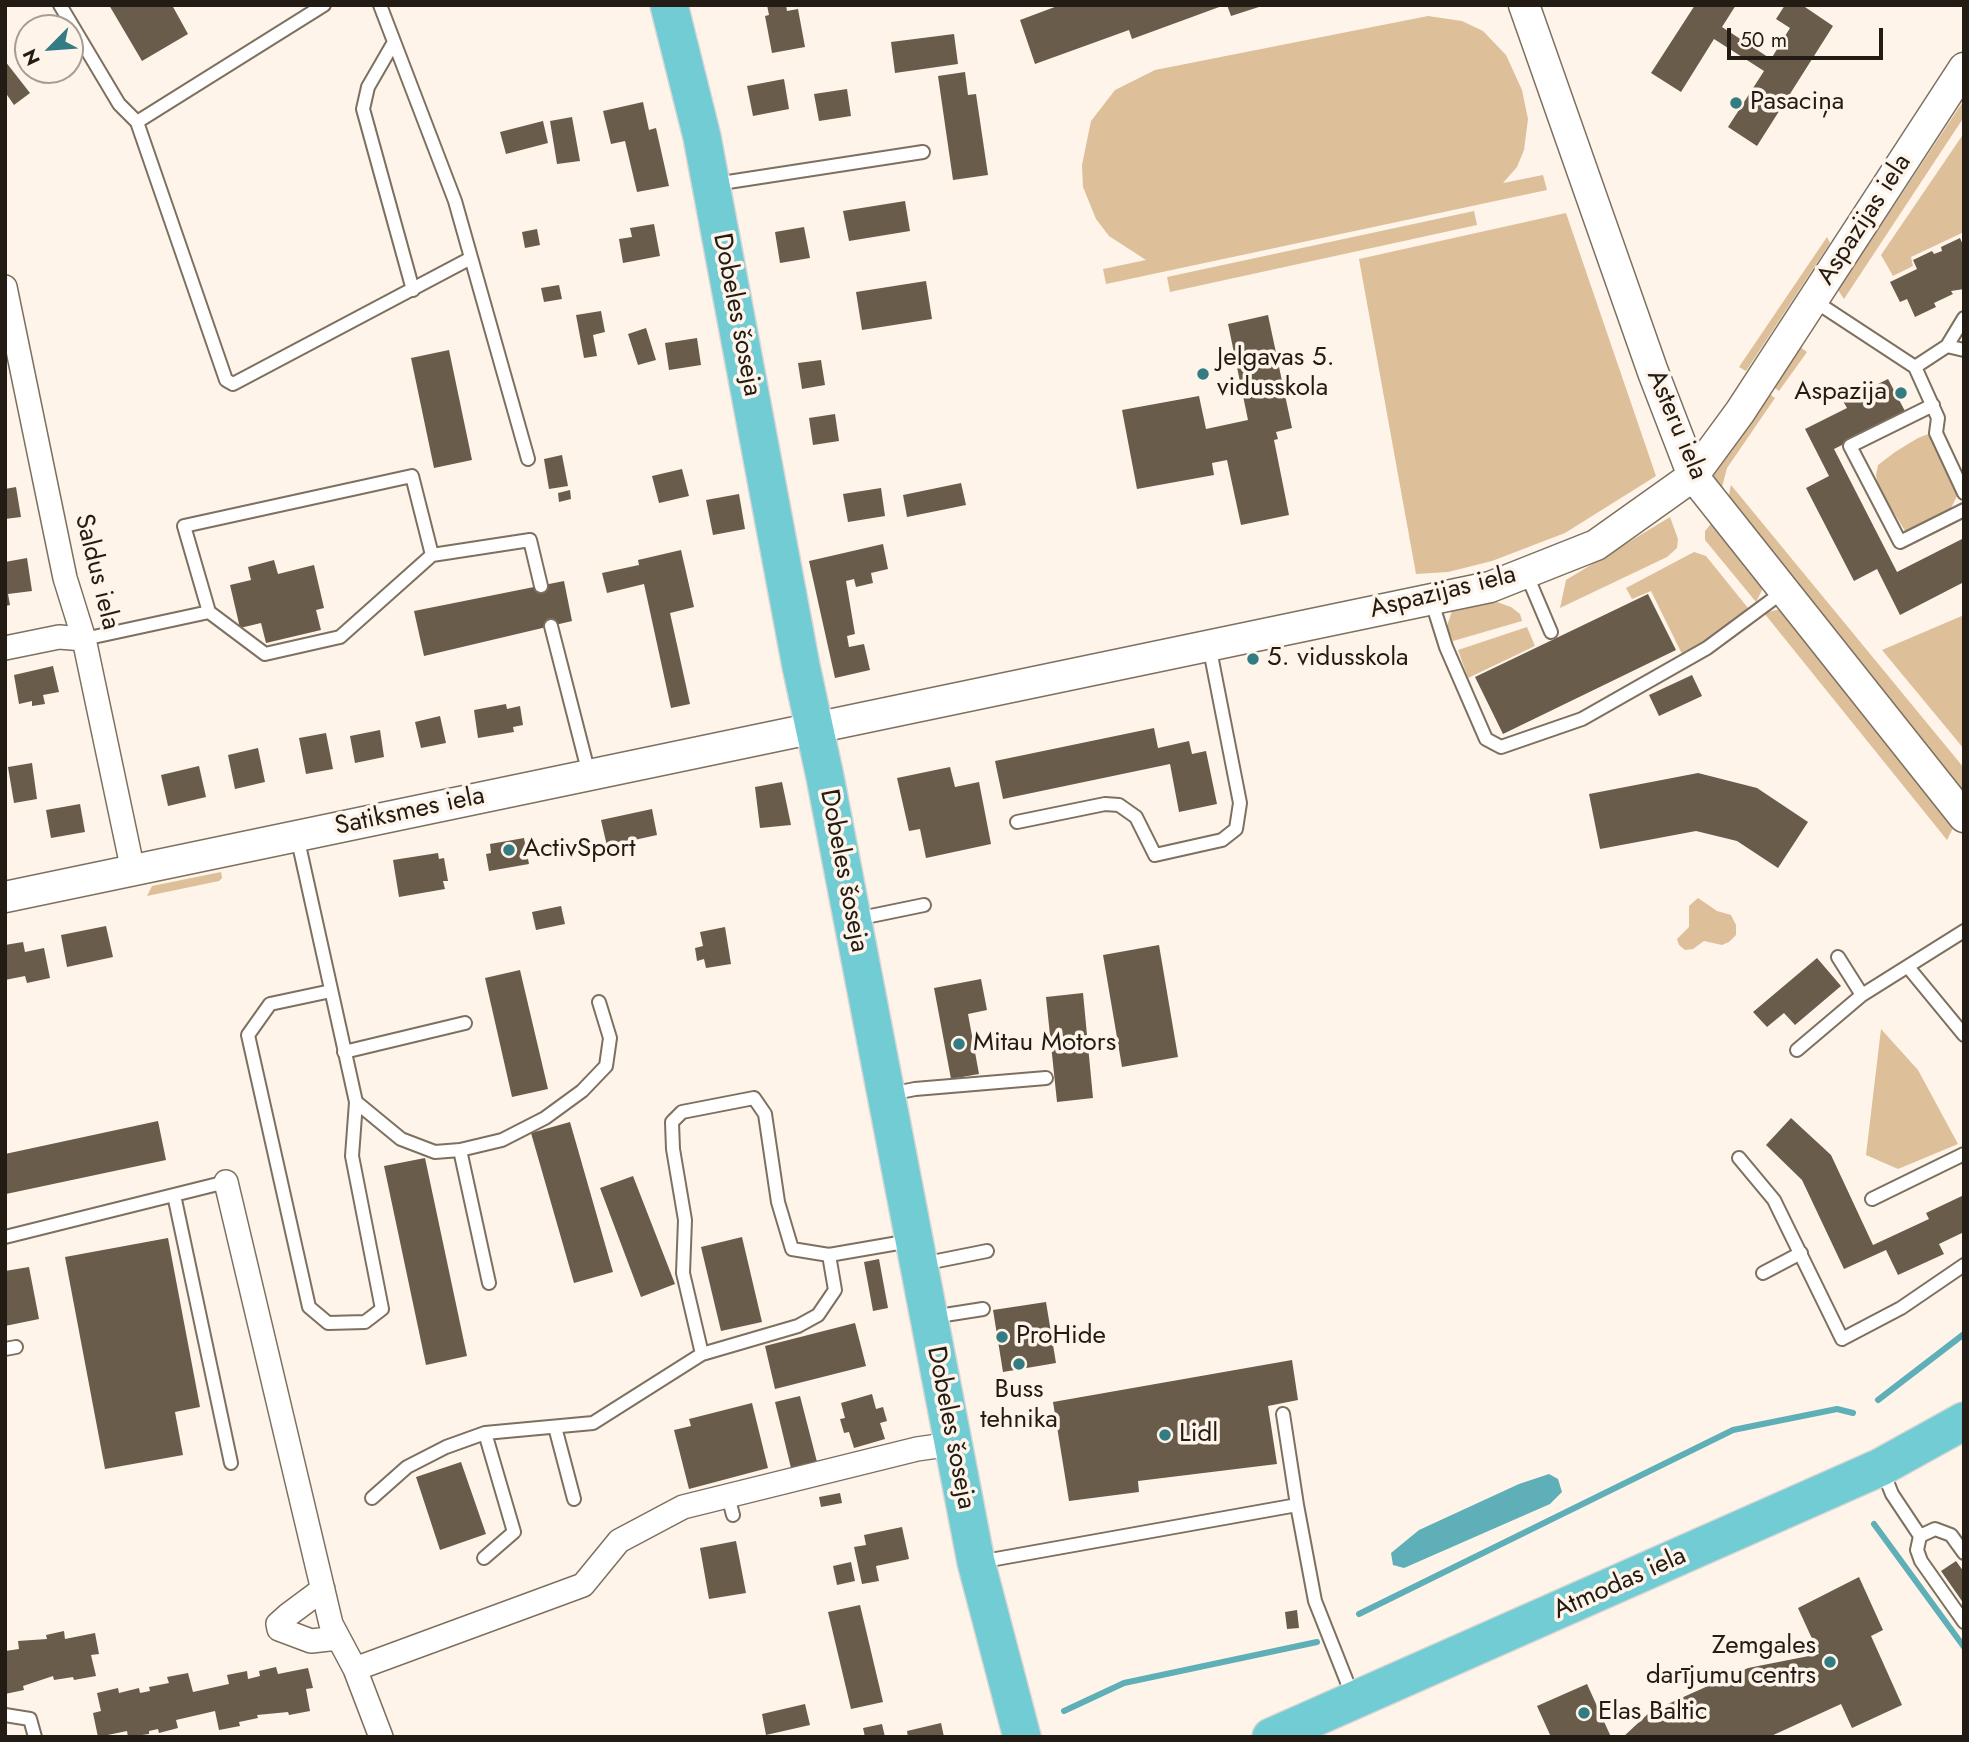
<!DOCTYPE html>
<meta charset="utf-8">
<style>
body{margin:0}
#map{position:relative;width:1969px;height:1742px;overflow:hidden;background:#fef4e9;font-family:Jost,sans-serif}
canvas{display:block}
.frame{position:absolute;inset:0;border:7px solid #221c15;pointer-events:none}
.north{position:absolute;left:14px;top:14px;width:70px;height:70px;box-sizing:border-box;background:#fef4e9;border:2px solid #a69e94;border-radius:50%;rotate:245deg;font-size:19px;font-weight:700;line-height:28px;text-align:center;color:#221c15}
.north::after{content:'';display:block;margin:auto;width:24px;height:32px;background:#347c83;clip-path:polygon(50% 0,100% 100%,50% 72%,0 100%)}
.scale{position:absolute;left:1727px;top:28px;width:156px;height:32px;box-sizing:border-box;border:4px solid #221c15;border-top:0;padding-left:9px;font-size:21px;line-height:24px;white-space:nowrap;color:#221c15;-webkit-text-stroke:5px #fef4e9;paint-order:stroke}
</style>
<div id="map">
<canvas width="1969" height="1742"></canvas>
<div class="frame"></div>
<div class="north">N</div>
<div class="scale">50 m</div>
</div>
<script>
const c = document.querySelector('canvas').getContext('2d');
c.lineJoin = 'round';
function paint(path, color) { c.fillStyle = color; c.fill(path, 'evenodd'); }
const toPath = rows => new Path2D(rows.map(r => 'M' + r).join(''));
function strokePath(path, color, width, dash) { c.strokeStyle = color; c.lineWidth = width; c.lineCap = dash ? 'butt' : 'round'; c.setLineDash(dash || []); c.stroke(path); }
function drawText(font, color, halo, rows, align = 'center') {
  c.font = font + ' Jost,sans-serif'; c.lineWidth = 7; c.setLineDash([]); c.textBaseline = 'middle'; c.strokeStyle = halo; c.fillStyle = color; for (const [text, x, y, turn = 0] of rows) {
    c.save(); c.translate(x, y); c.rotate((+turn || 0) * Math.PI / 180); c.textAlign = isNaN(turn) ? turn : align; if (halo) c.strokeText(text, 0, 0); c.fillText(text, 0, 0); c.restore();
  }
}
const green = toPath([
 [1428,16,1462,21,1483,31,1506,55,1522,90,1528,119,1524,150,1517,167,1503,183,1543,175,1547,190,1106,284,1103,269,1146,260,1109,236,1096,219,1083,187,1082,165,1091,121,1115,90,1155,70],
 [1964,100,1964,117,1844,299,1838,290],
 [1964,133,1964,232,1911,257,1913,266,1893,276,1881,255],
 [1474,211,1477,225,1170,292,1167,277],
 [1566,213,1656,476,1565,533,1492,561,1448,572,1416,574,1359,259],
 [1827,237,1830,243,1746,371,1739,367],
 [1800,347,1807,352,1779,391,1772,386],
 [1768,393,1775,398,1727,468,1720,495,1709,473],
 [1931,433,1952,477,1957,496,1950,510,1907,534,1878,487,1876,475,1878,465,1895,452,1918,438],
 [1731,485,1964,768,1964,802,1727,504],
 [1670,517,1678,539,1677,548,1667,557,1560,608,1566,580],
 [1714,520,1761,578,1762,590,1756,602,1705,540,1705,531],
 [1694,552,1706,556,1748,608,1704,644,1682,654,1651,591,1632,599,1626,588],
 [1497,602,1511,607,1520,614,1522,621,1453,641,1447,626,1452,611],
 [1780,609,1950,816,1953,828,1947,840,1764,613],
 [1964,615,1964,749,1882,650],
 [1527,627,1535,646,1468,678,1458,650],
 [221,872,222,878,219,881,147,896,152,886],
 [1698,898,1717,911,1731,915,1736,925,1736,935,1729,942,1722,945,1704,941,1693,949,1685,950,1679,945,1677,939,1689,927,1689,906],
 [1881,1029,1918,1070,1958,1144,1898,1169,1866,1155]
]);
const water = toPath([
 [1549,1474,1558,1479,1562,1492,1550,1504,1404,1568,1393,1565,1391,1553,1419,1530,1519,1484]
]);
const stream = toPath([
 [1878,1400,1964,1334],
 [1874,1524,1964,1647],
 [1359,1614,1733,1430,1837,1409,1853,1413],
 [1064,1711,1124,1683,1317,1642]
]);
const building = toPath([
 [109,5,172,5,188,34,142,61],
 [767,5,786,5,787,11,798,9,805,47,772,53,765,16,769,15],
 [1060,5,1222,5,1222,6,1132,39,1129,30,1035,64,1020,20],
 [1227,5,1262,5,1262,6,1231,16],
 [1695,5,1736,5,1722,27,1771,59,1790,28,1776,19,1785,5,1802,5,1833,26,1757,146,1728,127,1764,71,1714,39,1681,92,1651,73],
 [954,34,958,64,895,73,891,42],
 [5,61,30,93,14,105,5,92],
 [965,72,968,95,976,94,988,175,953,180,938,76],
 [784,79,789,109,753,116,747,86],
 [847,89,851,116,819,121,814,94],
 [643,102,649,130,656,128,669,186,637,192,625,141,611,144,603,111],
 [572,117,580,161,557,164,550,121],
 [543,121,548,143,506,154,500,132],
 [905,201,910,231,849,241,843,211],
 [654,224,660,256,623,263,619,239,632,237,630,228],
 [804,227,810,258,780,263,775,232],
 [537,229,540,245,525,248,522,232],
 [1960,238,1964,247,1964,289,1951,291,1953,294,1934,303,1936,307,1915,317,1907,299,1900,302,1890,282,1917,269,1913,260,1932,251,1934,254,1942,251,1941,247],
 [926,281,932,319,862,330,856,292],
 [559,285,562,299,544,302,541,288],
 [601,311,605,332,593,335,597,356,584,358,576,315],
 [1268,315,1292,428,1276,432,1278,439,1274,440,1289,515,1241,525,1227,460,1212,463,1214,475,1137,489,1122,410,1199,396,1206,429,1248,420,1228,324],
 [646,328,656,360,638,365,628,334],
 [697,338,701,365,669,370,665,343],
 [449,350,472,460,434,468,411,358],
 [821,360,825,385,802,389,798,363],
 [1888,379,1906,413,1834,449,1897,572,1964,538,1964,582,1900,615,1877,569,1854,581,1806,488,1829,476,1805,429,1847,408,1843,401],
 [835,414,839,441,813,445,809,418],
 [562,455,568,486,549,489,544,459],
 [682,469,689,496,659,503,652,476],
 [961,483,966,505,907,517,903,495],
 [16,487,21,517,5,519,5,489],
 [881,488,885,516,848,522,843,494],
 [570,490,571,499,559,502,558,493],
 [739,494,745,529,713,535,706,500],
 [883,544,888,569,871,573,873,583,856,587,854,579,846,581,855,634,847,636,849,647,864,644,870,670,835,678,809,561],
 [681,550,694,607,670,613,690,704,671,708,644,584,607,593,602,573,639,565,638,560],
 [27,558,32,591,8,594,10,605,5,606,5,562],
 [274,560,278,574,314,565,324,608,316,610,321,630,266,643,261,623,240,628,230,585,251,580,248,567],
 [564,581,572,621,424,656,414,611],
 [1648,594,1676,650,1503,734,1475,677],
 [53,666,59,692,43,695,45,704,32,706,32,701,19,704,14,675],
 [1692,675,1702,696,1659,716,1649,695],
 [506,704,507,709,520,706,523,725,513,727,514,732,478,738,474,710],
 [440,716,446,743,421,748,415,722],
 [1154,728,1158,748,1189,741,1192,754,1206,751,1217,804,1179,812,1170,764,1003,799,995,761],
 [380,730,384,757,355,763,350,736],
 [326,733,333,769,306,774,299,738],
 [258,748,265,782,235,789,228,755],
 [32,763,37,799,14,803,8,767],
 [199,766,206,797,168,806,161,775],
 [950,767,955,787,979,782,991,844,926,858,920,829,909,831,897,778],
 [1698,773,1757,788,1808,822,1778,868,1737,841,1696,831,1600,849,1589,794],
 [782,782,791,825,760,828,755,787],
 [80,804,85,832,51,838,46,810],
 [652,809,657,835,607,846,601,820],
 [524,838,529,864,489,871,486,854,491,853,490,844],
 [438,853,439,859,444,858,448,881,443,881,445,889,399,897,393,860],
 [561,906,565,924,536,930,532,912],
 [106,926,113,957,67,967,61,935],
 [725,927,731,964,706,968,704,959,697,961,695,948,703,946,700,932],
 [23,942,25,952,44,948,50,978,27,983,25,976,5,980,5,945],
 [1159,945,1178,1057,1122,1067,1103,955],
 [1817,958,1841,986,1795,1025,1784,1013,1767,1027,1753,1012],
 [520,970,548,1089,512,1097,485,978],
 [981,979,987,1010,968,1014,979,1074,951,1079,934,988],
 [1083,993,1093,1098,1057,1102,1046,997],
 [1791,1118,1831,1155,1873,1245,1929,1219,1926,1213,1964,1195,1964,1232,1939,1244,1944,1254,1898,1275,1886,1250,1844,1269,1802,1180,1766,1145],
 [158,1121,166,1160,6,1194,5,1154],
 [570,1122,613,1272,574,1283,531,1133],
 [425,1158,467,1356,426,1365,384,1166],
 [633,1176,675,1284,641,1297,600,1188],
 [742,1237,762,1322,721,1331,701,1247],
 [168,1238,200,1407,175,1412,183,1455,105,1469,65,1257],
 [879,1259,888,1308,873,1311,864,1262],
 [29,1267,39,1319,5,1326,5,1271],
 [1046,1302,1056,1363,1003,1372,993,1310],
 [855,1323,866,1366,775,1389,765,1346],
 [1292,1360,1298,1400,1268,1406,1277,1464,1138,1481,1139,1492,1069,1501,1053,1402],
 [872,1394,876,1409,883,1407,887,1421,880,1423,885,1439,854,1448,849,1432,844,1433,840,1419,845,1418,841,1403],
 [800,1396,817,1462,791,1468,775,1402],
 [752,1403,768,1468,689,1489,674,1430,691,1426,689,1419],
 [461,1462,486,1534,440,1550,416,1477],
 [840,1493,842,1503,821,1507,819,1497],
 [902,1527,909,1559,876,1566,879,1581,862,1584,854,1547,866,1545,864,1535],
 [736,1541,746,1593,709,1599,700,1548],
 [1956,1561,1964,1572,1964,1604,1941,1571],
 [851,1562,855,1581,837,1585,833,1566],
 [1859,1577,1883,1630,1871,1636,1902,1705,1852,1728,1841,1704,1769,1737,1623,1737,1650,1712,1748,1668,1819,1654,1798,1608],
 [860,1605,883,1702,851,1709,828,1612],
 [1297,1610,1299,1628,1287,1629,1285,1612],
 [64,1631,65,1639,95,1633,99,1654,91,1655,96,1676,74,1680,73,1677,54,1680,53,1676,23,1686,24,1690,5,1694,5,1651,19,1649,18,1641,47,1639,46,1635],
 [276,1667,278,1674,308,1668,313,1688,306,1689,310,1711,289,1715,288,1712,257,1715,258,1718,239,1722,240,1726,219,1730,215,1711,176,1720,178,1728,159,1733,158,1729,149,1731,149,1734,128,1737,127,1731,98,1737,93,1713,101,1711,97,1693,118,1688,119,1693,139,1688,140,1693,150,1691,149,1687,169,1683,167,1677,188,1673,193,1692,229,1684,227,1675,247,1671,248,1679,260,1676,259,1671],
 [1587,1684,1611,1737,1551,1737,1537,1706],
 [805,1704,810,1725,766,1735,762,1714],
 [941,1723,944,1737,908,1737,907,1731],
 [882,1724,885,1737,865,1737,863,1728]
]);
const service = toPath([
 [60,5,119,104,137,122,324,5],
 [380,5,455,201,528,459],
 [394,42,368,87,363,109,413,290],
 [137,122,226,380,233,384,471,258],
 [715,184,923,152],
 [1813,300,1915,367,1938,418,1936,433,1964,493],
 [1964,318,1947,346,1964,350],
 [1915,367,1947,346],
 [1933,405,1850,446,1900,542,1964,510],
 [1526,573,1551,632],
 [1431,599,1446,647,1486,739,1501,747,1582,719,1707,648,1784,591],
 [209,612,184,526,412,476,432,555],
 [551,626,589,774],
 [84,639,209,612,265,654,340,637,432,555,530,540,541,586],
 [1017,822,1105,804,1119,805,1136,817,1155,855,1222,840,1236,829,1240,803,1209,645],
 [297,836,356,1102,352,1156,382,1309,365,1322,328,1323,309,1307,248,1035,270,1004,331,991],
 [856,919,924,905],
 [1838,957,1862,995],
 [1908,967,1964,1035],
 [1797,1050,1862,995,1964,931],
 [344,1052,465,1023],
 [890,1094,915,1089,1046,1078],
 [356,1102,401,1139,435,1152,460,1150,502,1140,545,1118,582,1091,606,1066,610,1038,599,1002],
 [460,1150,489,1283],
 [1739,1158,1774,1200,1842,1339,1901,1308,1964,1265],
 [174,1195,231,1463],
 [1872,1199,1964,1154],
 [5,1237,226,1182],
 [922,1264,987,1251],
 [1763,1273,1801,1253],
 [932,1317,983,1309],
 [5,1349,16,1347],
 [702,1354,683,1273,685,1220,673,1149,672,1122,682,1112,754,1098,765,1114,778,1202,792,1249,829,1255],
 [1283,1414,1297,1505],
 [555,1427,574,1499],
 [1882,1469,1892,1494,1920,1536,1917,1550,1921,1561,1964,1622],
 [728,1496,733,1515],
 [372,1498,407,1467,446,1447,485,1433,593,1423,702,1354,798,1326,818,1315,835,1290,829,1255,910,1241],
 [1920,1536,1935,1529,1951,1535,1964,1553],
 [484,1558,514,1532,485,1433],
 [979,1562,1297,1505,1315,1601,1353,1697],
 [5,1715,30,1719,35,1737]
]);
const minor = toPath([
 [5,287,65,578,84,639,133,871],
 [5,648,59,637,84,639],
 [226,1182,331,1624,355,1669,381,1737],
 [323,1589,288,1615,278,1624,279,1629,311,1641,338,1638],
 [355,1669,583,1585,619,1541,683,1507,917,1449,952,1444]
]);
const tertiary = toPath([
 [1524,5,1653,372,1693,476,1964,817],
 [5,897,1490,587,1596,545,1693,476,1740,412,1964,68]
]);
const primary = toPath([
 [669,5,702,137,801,666,825,777,976,1562,1022,1737],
 [1271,1737,1881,1467,1964,1421]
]);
const markers = [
 [1736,103,7,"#347c83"],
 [1203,374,7,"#347c83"],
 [1901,393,7,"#347c83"],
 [1253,659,7,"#347c83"],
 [509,850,7,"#347c83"],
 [959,1044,7,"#347c83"],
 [1002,1337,7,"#347c83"],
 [1019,1364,7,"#347c83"],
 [1165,1435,7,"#347c83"],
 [1830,1662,7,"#347c83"],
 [1584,1713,7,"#347c83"]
];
const poiNames = [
 ["Pasaciņa",1750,103],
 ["Jelgavas 5.",1217,359],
 ["vidusskola",1217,389],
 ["Aspazija",1887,393,"right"],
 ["5. vidusskola",1267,659],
 ["ActivSport",523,850],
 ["Mitau Motors",973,1044],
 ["ProHide",1016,1337],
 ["Buss",1019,1391,"center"],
 ["tehnika",1019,1421,"center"],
 ["Lidl",1179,1435],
 ["Zemgales",1816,1647,"right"],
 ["darījumu centrs",1816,1677,"right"],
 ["Elas Baltic",1598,1713]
];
const streetNames = [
 ["Aspazijas iela",1865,220,-57],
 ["Dobeles šoseja",736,315,79],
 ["Asteru iela",1676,425,67],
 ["Saldus iela",96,572,76],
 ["Aspazijas iela",1443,593,-14],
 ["Satiksmes iela",410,812,-12],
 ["Dobeles šoseja",843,871,79],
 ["Dobeles šoseja",950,1428,79],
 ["Atmodas iela",1620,1584,-24]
];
paint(green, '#ddbf9a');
paint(water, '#5eafb7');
strokePath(stream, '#5eafb7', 6);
paint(building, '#695c4b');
strokePath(service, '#7d705f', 16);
strokePath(minor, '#7d705f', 26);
strokePath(tertiary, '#7d705f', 33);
strokePath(primary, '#d7d6d5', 40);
strokePath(service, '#fff', 12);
strokePath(minor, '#fff', 23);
strokePath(tertiary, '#fff', 30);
strokePath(primary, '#71ccd3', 37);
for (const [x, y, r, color] of markers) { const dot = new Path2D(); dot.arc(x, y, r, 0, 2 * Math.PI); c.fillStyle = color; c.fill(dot); strokePath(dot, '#fef4e9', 2.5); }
drawText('26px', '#221c15', '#fef4e9', poiNames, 'left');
drawText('26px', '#221c15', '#fef4e9', streetNames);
</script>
